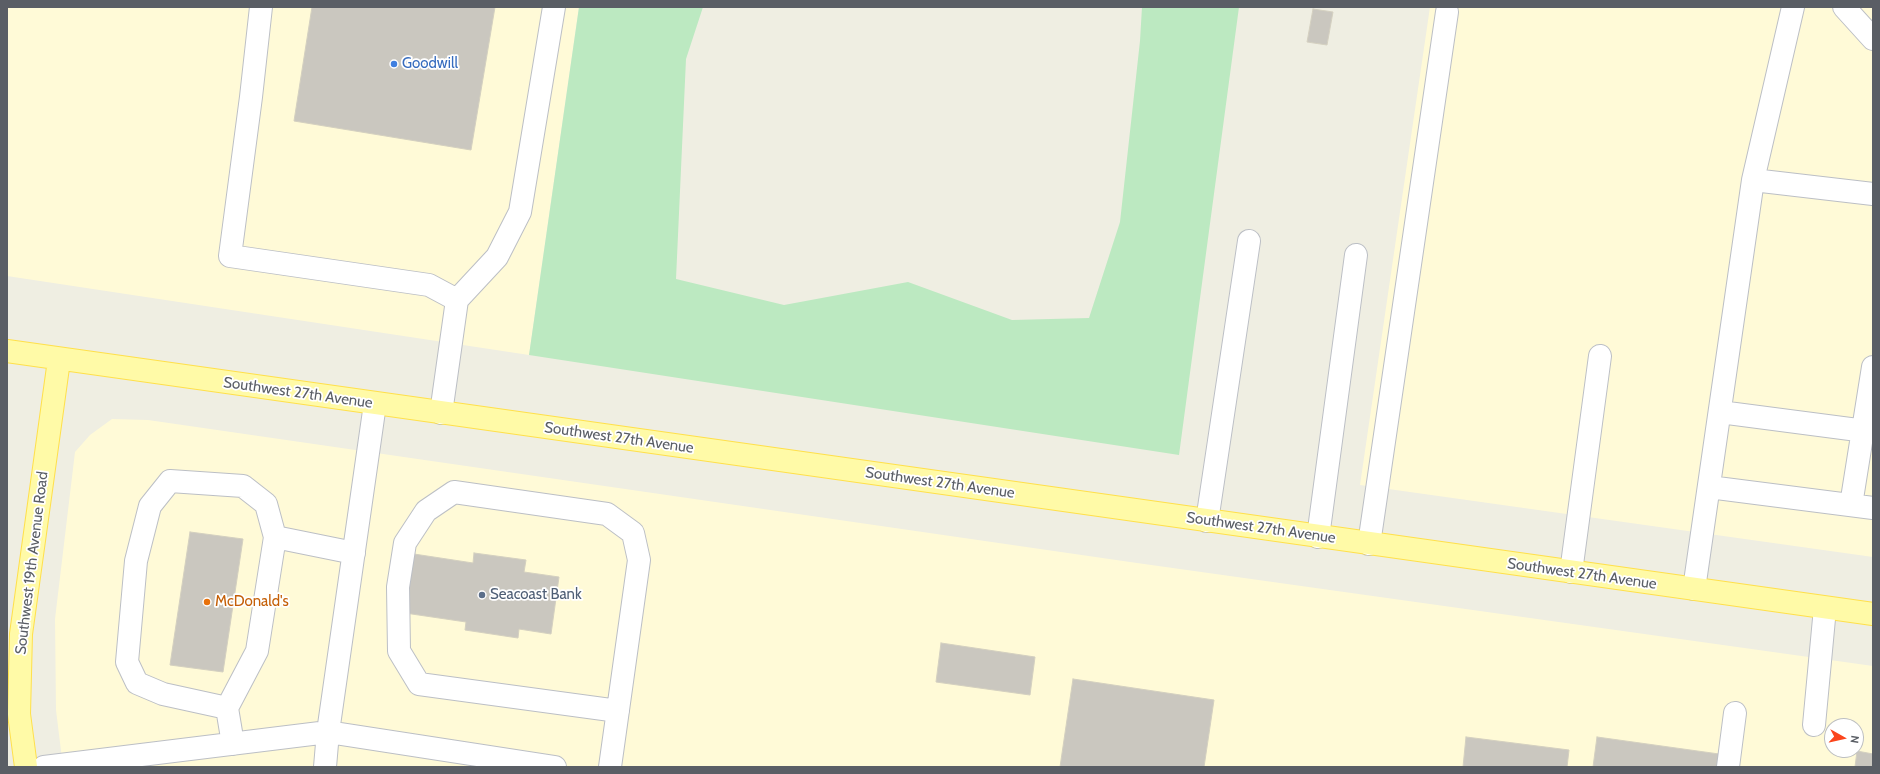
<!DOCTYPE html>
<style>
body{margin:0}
#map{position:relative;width:1880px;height:774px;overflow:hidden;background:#efeee2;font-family:Cabin,sans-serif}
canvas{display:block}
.frame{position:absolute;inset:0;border:8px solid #5a5e65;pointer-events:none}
.north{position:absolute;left:1824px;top:718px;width:40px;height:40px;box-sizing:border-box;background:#fff;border:1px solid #bdbfc1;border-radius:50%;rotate:98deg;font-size:11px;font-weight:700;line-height:16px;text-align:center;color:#5a5e65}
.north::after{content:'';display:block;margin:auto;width:14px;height:18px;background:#fb451c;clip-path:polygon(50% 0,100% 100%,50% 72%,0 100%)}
</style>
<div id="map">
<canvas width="1880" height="774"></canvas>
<div class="frame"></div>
<div class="north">N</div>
</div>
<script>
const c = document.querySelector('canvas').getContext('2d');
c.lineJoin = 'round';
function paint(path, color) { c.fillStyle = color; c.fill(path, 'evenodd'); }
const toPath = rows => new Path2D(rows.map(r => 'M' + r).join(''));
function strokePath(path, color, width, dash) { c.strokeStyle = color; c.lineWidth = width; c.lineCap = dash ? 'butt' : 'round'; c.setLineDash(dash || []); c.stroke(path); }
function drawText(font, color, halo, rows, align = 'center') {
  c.font = font + ' Cabin,sans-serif'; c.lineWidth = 3.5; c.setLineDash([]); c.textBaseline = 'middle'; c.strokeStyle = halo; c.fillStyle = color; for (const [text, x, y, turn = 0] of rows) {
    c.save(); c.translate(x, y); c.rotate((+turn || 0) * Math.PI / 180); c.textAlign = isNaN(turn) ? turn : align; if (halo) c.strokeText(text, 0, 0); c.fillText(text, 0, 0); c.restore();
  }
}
const commercial = toPath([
 [7,7,579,7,529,355,7,276],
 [1430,7,1873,7,1873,557,1360,485],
 [112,419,148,420,1137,563,1873,666,1873,767,63,767,56,710,55,619,75,452,90,435],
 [1832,726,1856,726,1856,750,1832,750]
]);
const green = toPath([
 [579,7,703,7,686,59,676,279,784,305,908,282,1012,320,1089,318,1120,222,1140,41,1142,7,1239,7,1179,455,529,355]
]);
const building = toPath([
 [312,7,495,7,471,150,294,121,312,7],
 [1313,9,1333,12,1327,45,1307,42,1313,9],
 [190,532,243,539,223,672,170,665,190,532],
 [474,553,526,560,524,572,559,577,551,634,519,629,518,638,465,630,466,622,405,613,414,554,473,563,474,553],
 [941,643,1035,657,1030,695,936,682,941,643],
 [1073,679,1214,700,1204,767,1060,767,1073,679],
 [1466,737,1569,750,1567,767,1463,767,1466,737],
 [1597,737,1719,754,1717,767,1593,767,1597,737],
 [1857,751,1873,754,1873,767,1855,767,1857,751]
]);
const minor = toPath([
 [261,7,251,97,230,256,429,285,457,300],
 [1844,7,1873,39],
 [1753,180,1873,194],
 [375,404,328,732,555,767],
 [1720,412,1873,432],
 [441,413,457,300,497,257,520,212,554,7],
 [1709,487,1873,508],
 [1851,505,1873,367],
 [1207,521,1249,241],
 [275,537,354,553],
 [1318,537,1356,255],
 [1369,544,1447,12],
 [1571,572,1600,356],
 [1694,589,1753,180,1793,7],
 [227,708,163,694,137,683,127,662,136,561,150,506,170,481,243,486,266,504,275,537,257,651,227,708,233,744],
 [1814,725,1825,608],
 [44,767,328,732,325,767],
 [610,767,639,560,633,533,607,514,454,492,426,511,405,543,398,587,399,651,419,684,618,711],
 [1728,767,1735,713]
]);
const major = toPath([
 [7,351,1873,614],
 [26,767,19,714,21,634,59,360]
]);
const markers = [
 [394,64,4,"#3f7fe0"],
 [482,595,4,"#5c6f8a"],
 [207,602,4,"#e8710a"]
];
const shopNames = [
 ["Goodwill",402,64]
];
const streetNames = [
 ["Southwest 27th Avenue",298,393,8],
 ["Southwest 27th Avenue",619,438,8],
 ["Southwest 27th Avenue",940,483,8],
 ["Southwest 27th Avenue",1261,528,8],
 ["Southwest 19th Avenue Road",32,563,-83],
 ["Southwest 27th Avenue",1582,574,8]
];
const serviceNames = [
 ["Seacoast Bank",490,595]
];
const foodNames = [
 ["McDonald's",215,602]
];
paint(commercial, '#fffad7');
paint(green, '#bce9c1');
paint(building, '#cac7bf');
strokePath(building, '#d4d0c0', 1);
strokePath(minor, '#bcbfc5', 24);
strokePath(major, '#ffe04b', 24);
strokePath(minor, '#fff', 22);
strokePath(major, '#fffaa7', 22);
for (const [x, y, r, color] of markers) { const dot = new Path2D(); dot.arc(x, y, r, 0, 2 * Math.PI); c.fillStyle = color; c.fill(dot); strokePath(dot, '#fff', 1.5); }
drawText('15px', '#366cbe', '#fff', shopNames, 'left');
drawText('15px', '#5a5e65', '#fff', streetNames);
drawText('15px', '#4e5e75', '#fff', serviceNames, 'left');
drawText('15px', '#c56008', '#fff', foodNames, 'left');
</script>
